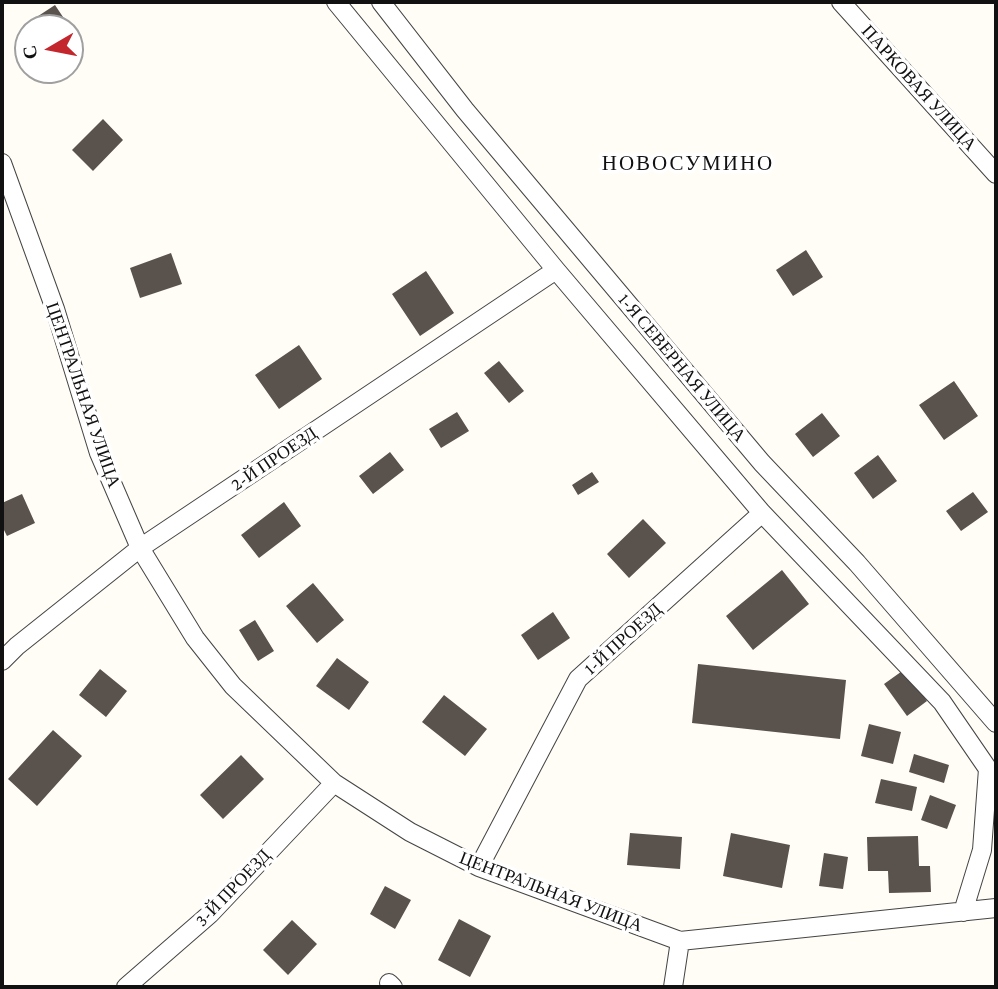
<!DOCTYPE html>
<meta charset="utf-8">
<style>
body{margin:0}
#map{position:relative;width:998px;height:989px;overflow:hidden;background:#fffdf5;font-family:"Crimson Pro",serif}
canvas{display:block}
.frame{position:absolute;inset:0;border:4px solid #111;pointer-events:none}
.north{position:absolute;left:14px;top:14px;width:70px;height:70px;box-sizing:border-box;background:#fff;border:2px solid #a0a0a0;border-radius:50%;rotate:260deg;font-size:19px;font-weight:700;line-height:28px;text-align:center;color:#111}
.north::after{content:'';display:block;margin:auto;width:24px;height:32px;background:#c4262e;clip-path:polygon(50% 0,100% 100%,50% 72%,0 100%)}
</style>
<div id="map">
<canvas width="998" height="989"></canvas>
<div class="frame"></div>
<div class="north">С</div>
</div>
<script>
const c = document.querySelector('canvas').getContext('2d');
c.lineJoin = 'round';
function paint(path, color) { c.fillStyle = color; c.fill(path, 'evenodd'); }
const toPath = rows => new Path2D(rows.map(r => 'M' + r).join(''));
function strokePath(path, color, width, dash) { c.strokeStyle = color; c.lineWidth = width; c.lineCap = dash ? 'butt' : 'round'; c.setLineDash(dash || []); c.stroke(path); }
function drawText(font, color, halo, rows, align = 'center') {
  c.font = font + ' "Crimson Pro",serif'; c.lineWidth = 7; c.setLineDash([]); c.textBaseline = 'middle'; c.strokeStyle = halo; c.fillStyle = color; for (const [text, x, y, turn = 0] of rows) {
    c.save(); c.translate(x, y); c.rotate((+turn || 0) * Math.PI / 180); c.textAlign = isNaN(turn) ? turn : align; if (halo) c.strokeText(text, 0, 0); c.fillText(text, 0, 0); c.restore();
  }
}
const building = toPath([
 [55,5,79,41,70,47,70,28,28,28,28,33,23,26],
 [103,119,123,140,93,171,72,150],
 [806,250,823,277,793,296,776,270],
 [171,253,182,284,140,298,130,268],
 [426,271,454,313,420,336,392,294],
 [299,345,322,379,279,409,255,375],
 [499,361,524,391,509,403,484,373],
 [954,381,978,416,944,440,919,405],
 [457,412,469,431,441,448,429,429],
 [822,413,840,436,813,457,795,434],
 [390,452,404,470,373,494,359,476],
 [878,455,897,481,873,499,854,473],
 [592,472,599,482,578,495,572,485],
 [973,492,988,512,961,531,946,511],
 [22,494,35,523,7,536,2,526,2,503],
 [284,502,301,526,259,558,241,535],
 [643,519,666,543,629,578,607,554],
 [782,570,809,604,753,650,726,616],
 [313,583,344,620,317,643,286,606],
 [553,612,570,638,538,660,521,635],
 [255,620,274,651,258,661,239,630],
 [337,658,369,682,349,710,316,686],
 [698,664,846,680,840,739,692,723],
 [100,669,127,691,106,717,79,695],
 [905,669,927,701,907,716,884,684],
 [444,695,487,729,465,756,422,722],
 [869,724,901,732,893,764,861,756],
 [53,730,82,756,37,806,8,779],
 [914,754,949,765,944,783,909,772],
 [241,755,264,779,223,819,200,795],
 [881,779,917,787,912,811,875,803],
 [930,795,956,805,947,829,921,820],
 [630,833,682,837,680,869,627,865],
 [731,833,790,845,782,888,723,876],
 [918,836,919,866,930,866,931,892,889,893,888,871,868,871,867,837],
 [824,853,848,857,843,889,819,886],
 [385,886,411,900,395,929,370,914],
 [459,919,491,936,470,977,438,960],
 [292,920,317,944,288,975,263,950]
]);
const street = toPath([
 [336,2,556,270,762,513,942,702,988,769,982,850,963,912],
 [381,2,465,110,762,463,857,563,996,723],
 [841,2,996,174],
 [2,163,55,309,99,453,140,548,195,638,233,686,334,783,410,832,479,867,680,941,996,908],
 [2,661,17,646,140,548,556,270],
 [479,867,578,679,762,513],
 [389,983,393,987],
 [126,987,210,914,334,783],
 [673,987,680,941]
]);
const streetNames = [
 ["ПАРКОВАЯ УЛИЦА",919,88,48],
 ["1-Я СЕВЕРНАЯ УЛИЦА",682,368,50],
 ["ЦЕНТРАЛЬНАЯ УЛИЦА",83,395,71],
 ["2-Й ПРОЕЗД",274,459,-34],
 ["1-Й ПРОЕЗД",623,639,-42],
 ["3-Й ПРОЕЗД",233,888,-46],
 ["ЦЕНТРАЛЬНАЯ УЛИЦА",551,892,21]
];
const quarterNames = [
 ["НОВОСУМИНО",688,164]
];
paint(building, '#5a524d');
strokePath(street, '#444', 20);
strokePath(street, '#fff', 18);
drawText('18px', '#111', '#fff', streetNames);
c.letterSpacing = '2px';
drawText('21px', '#111', '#fff', quarterNames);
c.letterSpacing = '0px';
</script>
